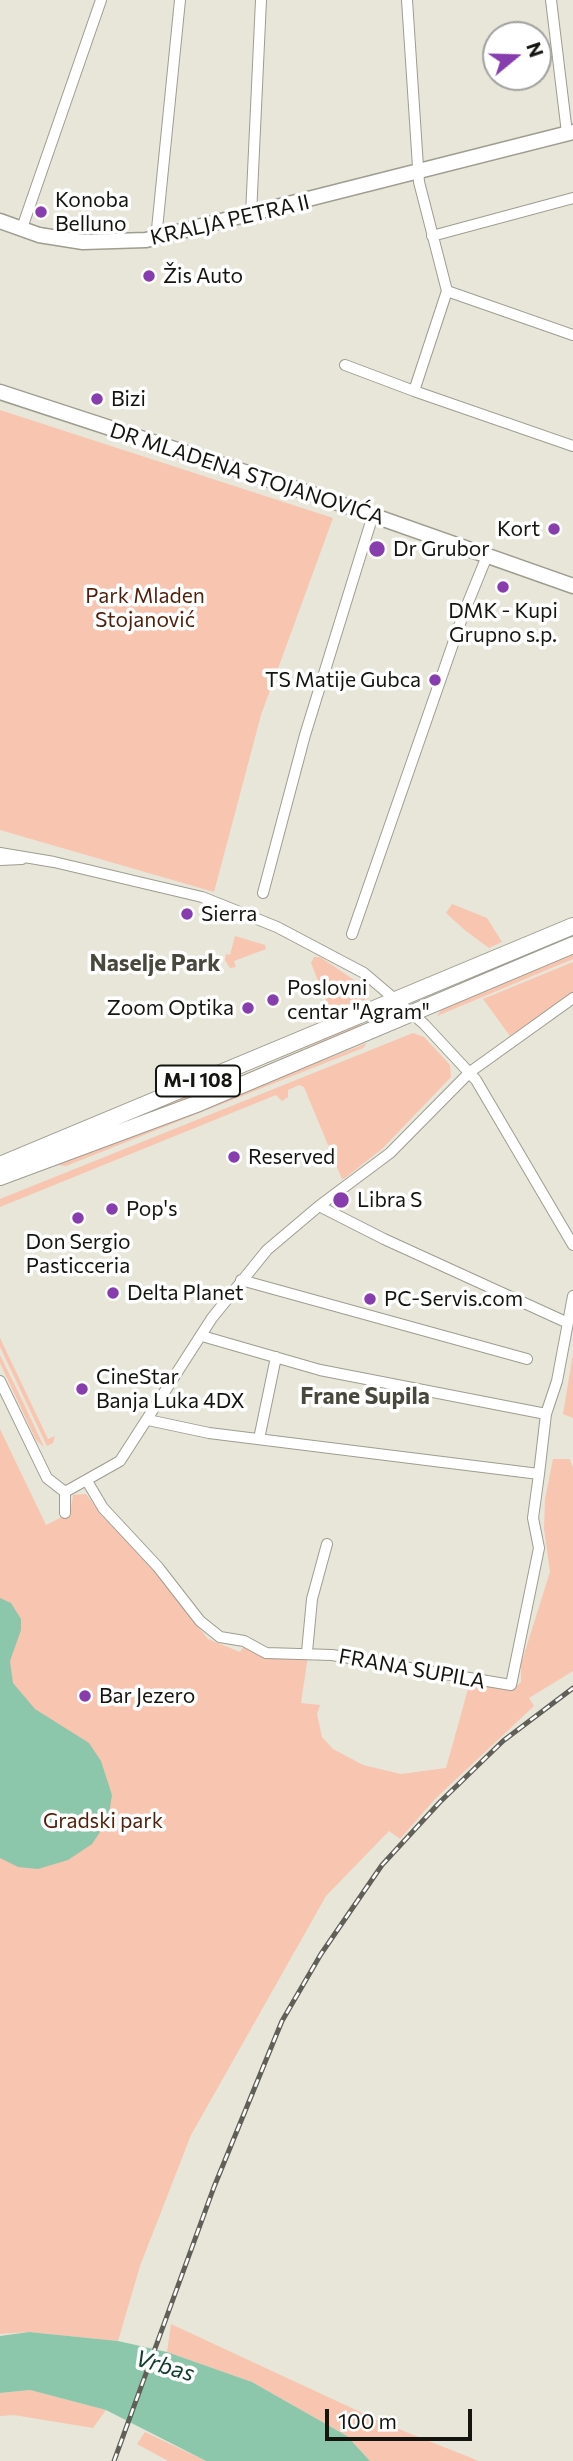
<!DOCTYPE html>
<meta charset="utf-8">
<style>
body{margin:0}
#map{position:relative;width:573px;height:2461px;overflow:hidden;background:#e7e6d8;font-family:Commissioner,sans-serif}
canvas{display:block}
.north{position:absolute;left:482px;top:21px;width:70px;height:70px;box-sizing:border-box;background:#fff;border:2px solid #a1a19f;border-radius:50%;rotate:71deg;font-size:19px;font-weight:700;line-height:28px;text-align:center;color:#151510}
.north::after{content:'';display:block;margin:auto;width:24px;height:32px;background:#883dae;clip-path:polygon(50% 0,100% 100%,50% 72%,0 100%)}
.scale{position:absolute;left:325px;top:2409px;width:147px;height:32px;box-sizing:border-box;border:4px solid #151510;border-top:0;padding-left:9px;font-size:21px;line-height:24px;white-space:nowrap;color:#151510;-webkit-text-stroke:5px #fff;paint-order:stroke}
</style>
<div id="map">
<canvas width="573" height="2461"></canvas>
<div class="north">N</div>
<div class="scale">100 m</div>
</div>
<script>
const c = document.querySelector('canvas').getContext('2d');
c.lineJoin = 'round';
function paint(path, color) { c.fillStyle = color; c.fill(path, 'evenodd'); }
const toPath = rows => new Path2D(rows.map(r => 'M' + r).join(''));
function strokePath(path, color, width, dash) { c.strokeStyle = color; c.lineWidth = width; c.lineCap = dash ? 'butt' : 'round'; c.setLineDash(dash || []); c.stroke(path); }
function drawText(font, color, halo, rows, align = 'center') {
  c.font = font + ' Commissioner,sans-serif'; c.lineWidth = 7; c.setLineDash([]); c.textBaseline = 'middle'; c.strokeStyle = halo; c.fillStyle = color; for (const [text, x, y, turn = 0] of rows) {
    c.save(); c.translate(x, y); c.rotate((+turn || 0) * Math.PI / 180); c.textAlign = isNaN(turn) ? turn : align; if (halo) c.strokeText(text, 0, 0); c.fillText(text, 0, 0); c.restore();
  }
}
const green = toPath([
 [0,410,333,518,261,715,214,892,0,830],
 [452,904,487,918,502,942,489,948,466,931,446,913],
 [573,935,573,938,437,992,461,981],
 [235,936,265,945,266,949,234,961,236,967,230,968,225,960,226,954,230,955],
 [573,954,573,959,437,1016,444,1006],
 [314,957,320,957,363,986,369,998,331,1013,311,963],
 [573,962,573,993,510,1036,483,999],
 [359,1024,360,1026,230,1078,188,1100,60,1147],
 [413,1033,424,1037,450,1065,451,1077,382,1149,345,1178,342,1179,304,1087,299,1085,288,1090,288,1097,282,1101,276,1095,0,1207,0,1199],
 [367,1043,363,1048,66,1166,57,1165],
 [0,1338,48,1439,55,1436,53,1443,47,1446,0,1347],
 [573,1354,573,1418,563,1414],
 [0,1355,23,1402,44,1447,36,1440,0,1363],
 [0,1429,46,1525,70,1513,73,1495,86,1494,101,1515,139,1552,208,1639,240,1652,245,1645,308,1656,301,1703,320,1705,317,1714,322,1737,333,1749,363,1765,401,1774,446,1768,470,1682,511,1691,521,1682,521,1664,550,1572,544,1529,545,1499,553,1459,570,1459,573,1468,573,1671,529,1698,534,1706,435,1799,400,1839,389,1831,326,1896,191,2135,140,2266,118,2341,29,2332,0,2334],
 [171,2324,386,2424,479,2461,370,2461,347,2436,252,2382,167,2352],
 [30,2390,106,2410,93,2428,14,2415,0,2416,0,2393],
 [145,2432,206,2461,168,2461,137,2444]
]);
const water = toPath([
 [0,1598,11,1603,21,1619,21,1630,10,1661,13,1683,35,1709,89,1743,101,1761,112,1795,108,1820,92,1844,68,1860,38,1869,18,1867,0,1858],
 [29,2332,118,2341,167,2352,252,2382,347,2436,370,2461,206,2461,106,2410,30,2390,0,2393,0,2336]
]);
const street = toPath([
 [407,0,419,182,447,291],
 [551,0,567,133],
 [251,215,261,0],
 [22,228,101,0],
 [432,236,573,198],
 [156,239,180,0],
 [447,291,414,391,573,446],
 [447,291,573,335],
 [345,365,414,391],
 [0,853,54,862,202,897,277,927,364,973,424,1024,476,1080,573,1245],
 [0,860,22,859],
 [263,893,305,735,373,515],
 [352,934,463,615,487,556],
 [319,1206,384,1239,568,1323],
 [241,1280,527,1359],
 [0,1381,47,1478,65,1492],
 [546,1414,557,1381,573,1296],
 [148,1420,209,1433,539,1474,546,1414,320,1370,202,1336],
 [259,1439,276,1357],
 [87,1481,103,1508,158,1567,200,1621,220,1637,244,1641,266,1653,332,1655,511,1685,539,1548,533,1518,539,1474],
 [65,1513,65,1492,120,1461,212,1318,267,1250,319,1206,390,1153,470,1072,573,998],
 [307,1652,312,1599,327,1544]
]);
const secondary = toPath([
 [0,221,39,235,83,242,146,240,573,132],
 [0,392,315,495,573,586]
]);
const primary = toPath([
 [0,1165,573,926],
 [0,1177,199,1103,573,945]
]);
const rail = toPath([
 [114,2461,214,2187,282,2021,321,1954,382,1865,440,1802,503,1741,573,1688]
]);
const markers = [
 [41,212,7,"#883dae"],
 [149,276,7,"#883dae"],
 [97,399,7,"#883dae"],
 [554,529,7,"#883dae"],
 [377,549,9,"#883dae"],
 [503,587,7,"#883dae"],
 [435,680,7,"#883dae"],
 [187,914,7,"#883dae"],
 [273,1000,7,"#883dae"],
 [248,1008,7,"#883dae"],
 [234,1157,7,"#883dae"],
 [341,1200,9,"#883dae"],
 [112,1209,7,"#883dae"],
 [78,1218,7,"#883dae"],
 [113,1293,7,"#883dae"],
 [370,1299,7,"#883dae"],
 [82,1389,7,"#883dae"],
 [85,1696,7,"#883dae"]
];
const shields = [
 [198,1081,84]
];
const shieldNames = [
 ["M-I 108",198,1081]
];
const poiNames = [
 ["Konoba",55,200],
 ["Belluno",55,224],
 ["Žis Auto",163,276],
 ["Bizi",111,399],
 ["Kort",540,529,"right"],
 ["Dr Grubor",393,549],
 ["DMK - Kupi",503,611,"center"],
 ["Grupno s.p.",503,635,"center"],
 ["TS Matije Gubca",421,680,"right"],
 ["Sierra",201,914],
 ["Poslovni",287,988],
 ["centar \"Agram\"",287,1012],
 ["Zoom Optika",234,1008,"right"],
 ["Reserved",248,1157],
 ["Libra S",357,1200],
 ["Pop's",126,1209],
 ["Don Sergio",78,1242,"center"],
 ["Pasticceria",78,1266,"center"],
 ["Delta Planet",127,1293],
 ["PC-Servis.com",384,1299],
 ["CineStar",96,1377],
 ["Banja Luka 4DX",96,1401],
 ["Bar Jezero",99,1696]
];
const streetNames = [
 ["KRALJA PETRA II",230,220,-13],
 ["DR MLADENA STOJANOVIĆA",247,474,18],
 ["FRANA SUPILA",412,1669,10]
];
const parkNames = [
 ["Park Mladen",145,596],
 ["Stojanović",145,620],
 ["Gradski park",103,1821]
];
const neighbourhoodNames = [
 ["Naselje Park",155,963],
 ["Frane Supila",365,1396]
];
const waterNames = [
 ["Vrbas",165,2366,16]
];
paint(green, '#f8c5b1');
paint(water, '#8dc7ab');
strokePath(street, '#9e9d90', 12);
strokePath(secondary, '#9e9d90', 17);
strokePath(primary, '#9e9d90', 18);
strokePath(street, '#fff', 10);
strokePath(secondary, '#fff', 14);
strokePath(primary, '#fff', 16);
strokePath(rail, '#616058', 5);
strokePath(rail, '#fff', 2.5, [8]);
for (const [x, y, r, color] of markers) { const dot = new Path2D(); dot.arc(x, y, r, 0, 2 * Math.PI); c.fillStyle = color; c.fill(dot); strokePath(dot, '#fff', 2.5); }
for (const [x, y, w] of shields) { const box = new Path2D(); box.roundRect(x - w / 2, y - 15.5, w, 31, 5); c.fillStyle = '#fff'; c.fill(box); strokePath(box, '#151510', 2); }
drawText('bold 19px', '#151510', null, shieldNames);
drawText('21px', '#151510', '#fff', poiNames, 'left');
drawText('21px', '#151510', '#fff', streetNames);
drawText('21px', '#511f08', '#fff', parkNames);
drawText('bold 23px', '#49483d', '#fff', neighbourhoodNames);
drawText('italic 23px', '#0f3f2c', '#fff', waterNames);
</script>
